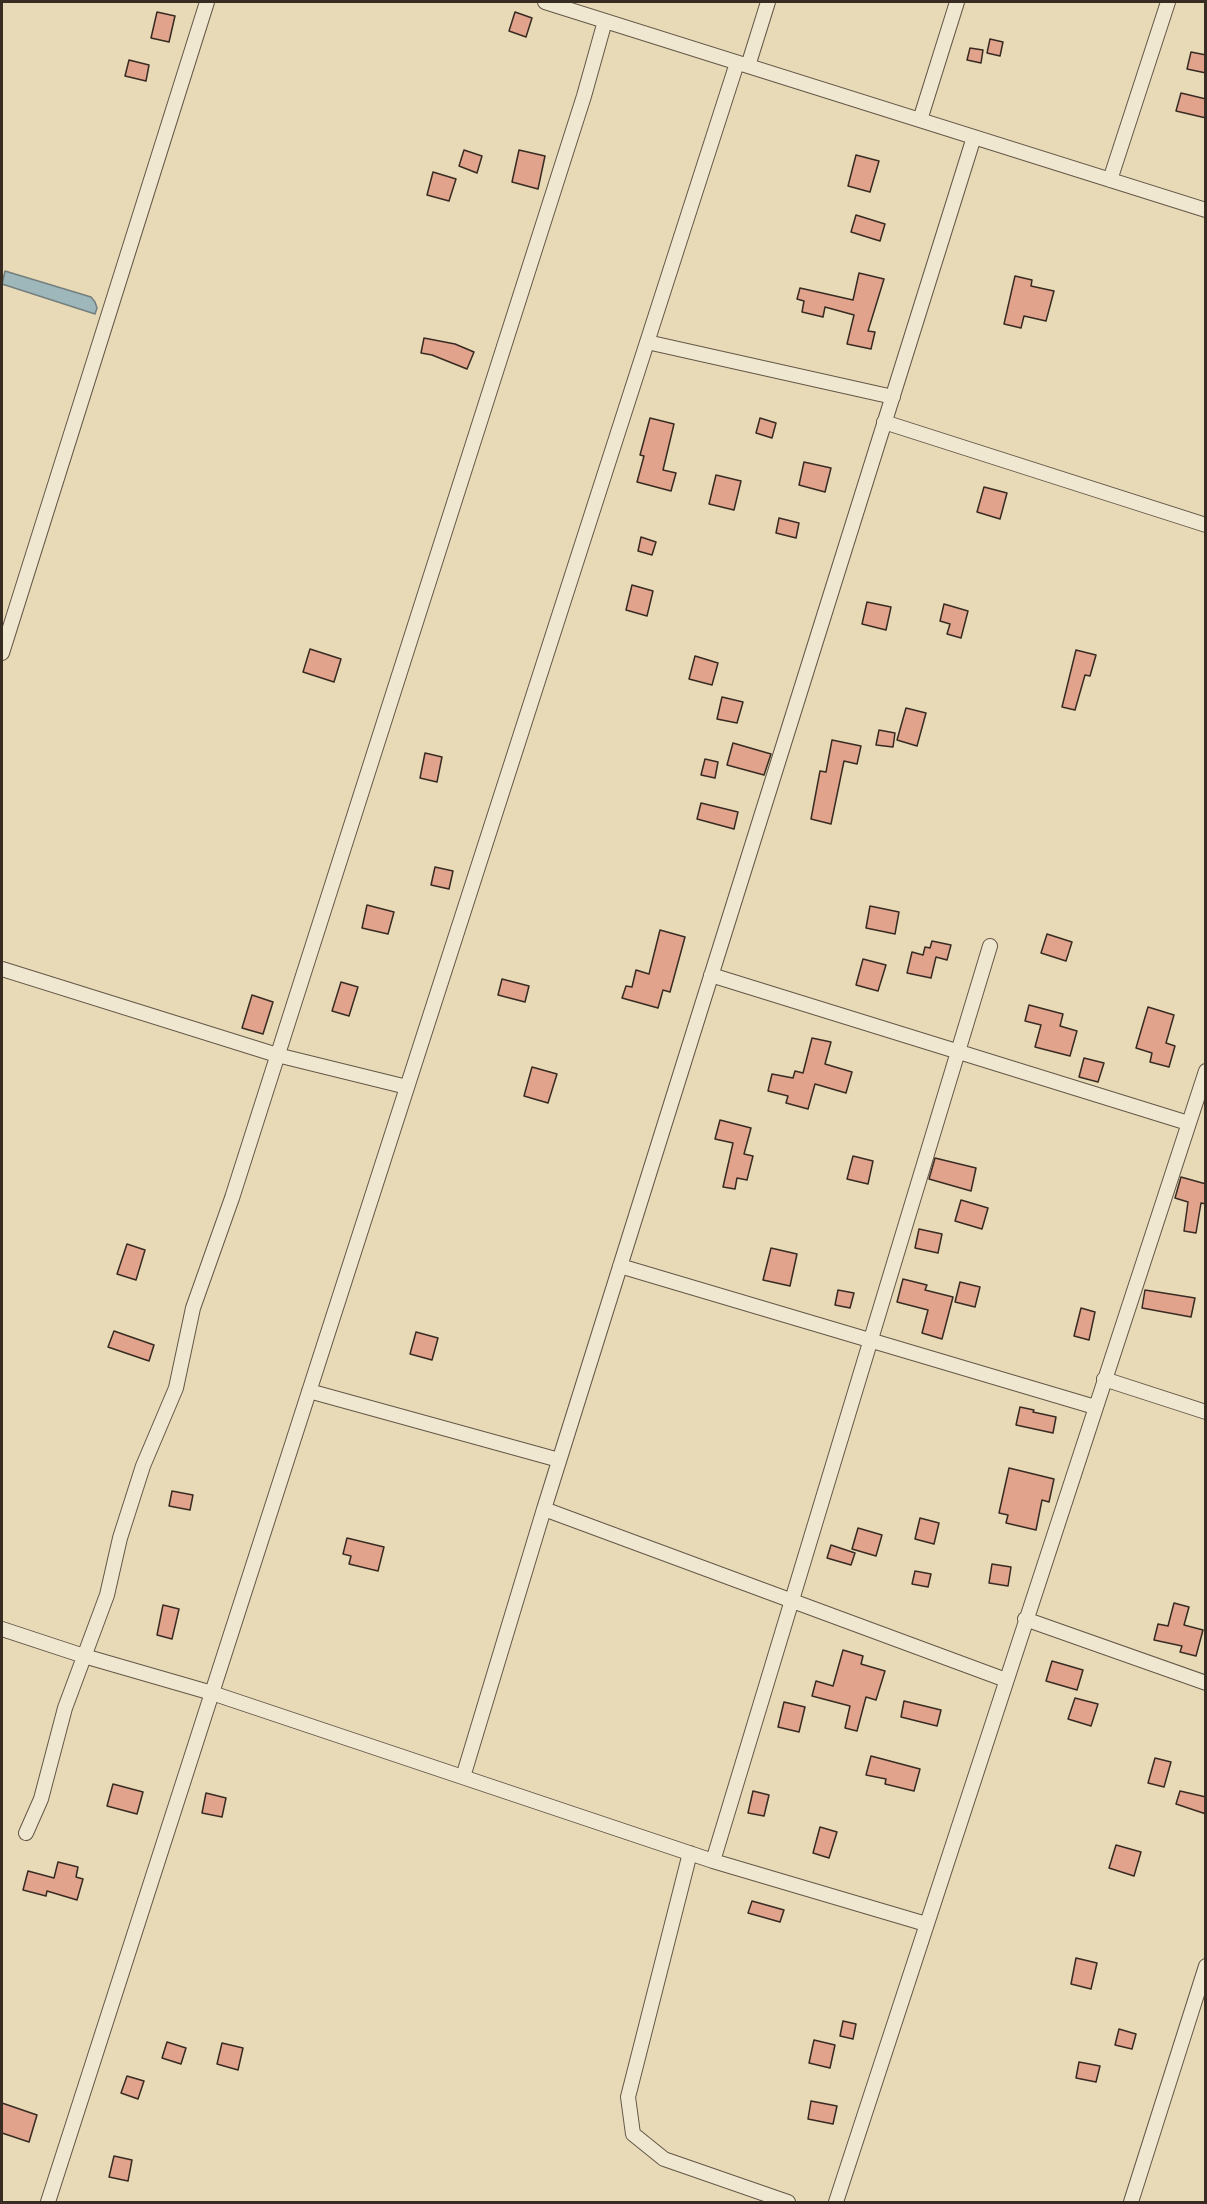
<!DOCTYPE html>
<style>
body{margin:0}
#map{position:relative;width:1207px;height:2204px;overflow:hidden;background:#e8dab7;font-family:"Libre Bodoni",serif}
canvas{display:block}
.frame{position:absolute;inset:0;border:3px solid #372b22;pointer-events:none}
</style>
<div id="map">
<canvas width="1207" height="2204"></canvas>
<div class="frame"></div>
</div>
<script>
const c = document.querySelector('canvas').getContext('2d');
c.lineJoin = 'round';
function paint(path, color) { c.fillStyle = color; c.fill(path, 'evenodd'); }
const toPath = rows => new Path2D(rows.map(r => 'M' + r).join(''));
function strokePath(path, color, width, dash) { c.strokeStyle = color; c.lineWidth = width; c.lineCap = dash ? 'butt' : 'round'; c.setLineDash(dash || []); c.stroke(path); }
const water = toPath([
 [5,271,91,297,95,302,97,308,95,314,2,284,5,271]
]);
const building = toPath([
 [157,12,175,16,169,42,151,38,157,12],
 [515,12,532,18,526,37,509,31,515,12],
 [990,39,1003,42,1000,56,987,53,990,39],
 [970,48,983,50,981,63,967,60,970,48],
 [1191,52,1206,55,1206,73,1187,69,1191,52],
 [129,60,149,65,146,81,125,76,129,60],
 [1181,93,1206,99,1206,118,1176,111,1181,93],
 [464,150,482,156,477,173,459,166,464,150],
 [519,150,545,156,538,189,512,182,519,150],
 [856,155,879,161,870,192,848,186,856,155],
 [433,172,456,179,449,201,427,195,433,172],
 [856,215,885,224,880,241,851,232,856,215],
 [859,273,884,279,868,331,875,332,871,349,847,344,854,315,825,307,823,317,802,312,804,301,797,299,800,288,853,300,859,273],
 [1015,276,1032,280,1031,286,1054,291,1046,321,1024,316,1021,328,1004,324,1015,276],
 [424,338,455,344,474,352,467,369,432,355,421,353,424,338],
 [650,418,674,424,663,470,676,473,671,491,637,482,644,456,640,455,650,418],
 [760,418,776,423,772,438,756,433,760,418],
 [804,462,831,468,825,492,799,485,804,462],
 [716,475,741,481,734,510,709,504,716,475],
 [984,487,1007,493,1000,519,977,512,984,487],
 [779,518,799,523,796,538,776,533,779,518],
 [641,537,656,542,652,555,638,551,641,537],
 [632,585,653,591,647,616,626,610,632,585],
 [867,602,891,607,886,630,862,624,867,602],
 [944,604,968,611,961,638,947,634,950,624,940,621,944,604],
 [310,649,341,659,334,682,303,672,310,649],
 [1076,650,1096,655,1090,676,1085,675,1075,710,1062,707,1076,650],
 [695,656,718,663,712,685,689,679,695,656],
 [722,697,743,702,737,723,717,719,722,697],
 [906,708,926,713,917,746,897,740,906,708],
 [879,730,895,733,893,747,876,745,879,730],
 [832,740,861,746,857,764,844,761,831,824,811,819,820,771,826,772,832,740],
 [733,743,771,754,764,775,727,765,733,743],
 [425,753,442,757,437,782,420,778,425,753],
 [705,759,718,762,715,778,701,775,705,759],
 [701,803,738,812,734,829,697,819,701,803],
 [435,867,453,871,449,889,431,885,435,867],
 [367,905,394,912,388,934,362,928,367,905],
 [870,906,899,912,895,934,866,928,870,906],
 [660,930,685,937,670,992,663,990,658,1008,622,998,626,986,632,987,636,970,649,974,660,930],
 [1047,934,1072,942,1066,961,1041,953,1047,934],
 [932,941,951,945,947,960,936,957,931,978,907,973,912,952,923,955,925,947,930,948,932,941],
 [863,959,886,965,878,991,856,985,863,959],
 [502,979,529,986,525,1002,498,995,502,979],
 [341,982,358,987,349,1016,332,1011,341,982],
 [252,995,273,1002,263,1034,242,1028,252,995],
 [1029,1005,1063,1014,1060,1026,1077,1031,1070,1056,1035,1047,1041,1025,1025,1021,1029,1005],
 [1148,1007,1174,1015,1166,1043,1175,1046,1169,1067,1150,1062,1152,1053,1136,1048,1148,1007],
 [812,1038,831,1042,825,1064,852,1072,846,1093,815,1084,808,1109,786,1103,788,1096,768,1091,772,1074,793,1078,795,1071,803,1073,812,1038],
 [1084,1058,1104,1063,1098,1082,1079,1077,1084,1058],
 [532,1067,557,1074,548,1103,524,1096,532,1067],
 [720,1120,751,1128,744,1154,753,1156,747,1180,737,1178,735,1189,723,1187,733,1143,715,1139,720,1120],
 [853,1156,873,1161,868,1184,847,1179,853,1156],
 [935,1158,976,1168,971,1191,929,1179,935,1158],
 [1181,1177,1206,1184,1206,1204,1201,1203,1196,1233,1184,1231,1188,1202,1175,1198,1181,1177],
 [961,1200,988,1208,982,1229,955,1221,961,1200],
 [919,1229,942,1234,938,1253,915,1248,919,1229],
 [127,1244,145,1250,136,1280,117,1274,127,1244],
 [771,1248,797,1254,790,1286,763,1280,771,1248],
 [903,1279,927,1285,925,1290,953,1297,942,1339,922,1333,928,1310,897,1302,903,1279],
 [960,1282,980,1287,975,1307,955,1302,960,1282],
 [838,1290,854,1293,850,1308,835,1305,838,1290],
 [1145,1290,1195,1298,1191,1317,1142,1308,1145,1290],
 [1081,1308,1095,1312,1089,1340,1074,1336,1081,1308],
 [114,1331,154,1345,149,1361,108,1347,114,1331],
 [416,1332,438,1338,432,1360,410,1354,416,1332],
 [1020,1407,1034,1410,1033,1412,1056,1417,1053,1433,1016,1425,1020,1407],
 [1009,1468,1054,1479,1049,1502,1042,1500,1036,1530,1006,1523,1008,1515,999,1513,1009,1468],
 [172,1491,193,1495,190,1510,169,1506,172,1491],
 [920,1518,939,1523,934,1544,915,1539,920,1518],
 [858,1528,882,1535,876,1556,852,1549,858,1528],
 [347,1538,384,1547,378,1571,349,1564,351,1556,343,1554,347,1538],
 [831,1545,855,1553,851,1565,827,1558,831,1545],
 [992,1564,1011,1567,1008,1586,989,1583,992,1564],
 [915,1571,931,1574,928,1587,912,1584,915,1571],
 [1174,1603,1189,1607,1184,1625,1203,1630,1196,1656,1180,1652,1182,1646,1154,1640,1158,1624,1168,1626,1174,1603],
 [163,1605,179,1609,172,1639,157,1635,163,1605],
 [843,1650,863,1656,861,1664,885,1671,876,1700,866,1697,857,1731,845,1728,850,1706,812,1696,816,1681,833,1686,843,1650],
 [1052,1661,1083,1670,1077,1690,1046,1681,1052,1661],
 [1075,1698,1098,1704,1091,1726,1068,1719,1075,1698],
 [904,1701,941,1710,937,1726,901,1717,904,1701],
 [784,1702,805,1707,799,1732,778,1727,784,1702],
 [871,1756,920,1769,914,1791,885,1784,886,1779,866,1775,871,1756],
 [1155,1758,1171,1762,1164,1787,1148,1783,1155,1758],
 [113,1784,143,1792,137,1814,107,1806,113,1784],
 [753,1791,769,1795,764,1816,748,1813,753,1791],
 [1180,1791,1206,1797,1206,1814,1176,1804,1180,1791],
 [206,1793,226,1798,222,1817,202,1813,206,1793],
 [820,1827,837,1832,829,1858,813,1853,820,1827],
 [1116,1845,1141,1852,1134,1876,1109,1868,1116,1845],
 [58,1862,78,1867,76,1877,83,1879,77,1900,47,1891,46,1896,23,1890,28,1871,54,1878,58,1862],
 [752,1901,784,1910,780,1922,748,1913,752,1901],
 [1076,1958,1097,1963,1091,1989,1071,1984,1076,1958],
 [843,2021,856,2024,853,2039,840,2036,843,2021],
 [1119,2029,1136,2034,1132,2049,1115,2045,1119,2029],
 [814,2040,835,2045,830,2068,809,2063,814,2040],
 [167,2042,186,2048,181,2064,162,2058,167,2042],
 [222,2043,243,2048,238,2070,217,2064,222,2043],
 [1079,2062,1100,2066,1096,2082,1076,2078,1079,2062],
 [127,2076,144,2081,138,2099,121,2093,127,2076],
 [811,2101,837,2106,833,2124,808,2119,811,2101],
 [2,2103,37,2115,29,2142,2,2133,2,2103],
 [114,2156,132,2160,128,2181,109,2177,114,2156]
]);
const street = toPath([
 [545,2,1206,210],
 [748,66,768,2],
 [920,120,957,2],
 [974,137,544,1509,1006,1680],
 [1110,180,1168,2],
 [647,342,893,397],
 [884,422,1206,525],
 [2,653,207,2],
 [2,969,277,1055,407,1087],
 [711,975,1188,1123],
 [620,1266,1095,1407],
 [1104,1379,1206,1412],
 [309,1391,559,1460],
 [1025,1619,1206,1683],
 [2,1629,84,1656,212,1693,713,1861,926,1924],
 [463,1777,544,1509],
 [26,1833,41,1799,65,1708,107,1595,120,1538,143,1466,176,1388,193,1308,232,1198,584,96,605,21],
 [690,1853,628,2097,633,2134,664,2159,788,2202],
 [713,1861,990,946],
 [48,2202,737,63],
 [836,2202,1206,1071],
 [1131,2202,1206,1966]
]);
paint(water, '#9db7bb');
strokePath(water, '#747f7e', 1.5);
paint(building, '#e1a38c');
strokePath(building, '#372b22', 1.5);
strokePath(street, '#635747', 16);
strokePath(street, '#f0e7d0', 14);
</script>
